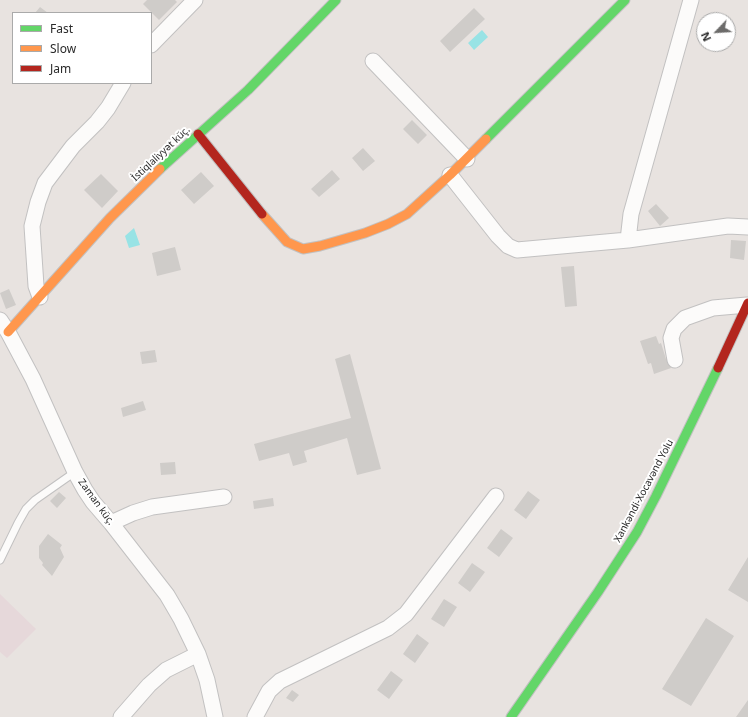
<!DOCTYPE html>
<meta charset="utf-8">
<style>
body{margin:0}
#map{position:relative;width:748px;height:717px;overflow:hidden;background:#e8e3e0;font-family:"Noto Sans",sans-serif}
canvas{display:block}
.legend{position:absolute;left:12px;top:12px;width:140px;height:72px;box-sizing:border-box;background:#fff;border:1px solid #aaa;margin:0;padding:5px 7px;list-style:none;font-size:12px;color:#2a2a2a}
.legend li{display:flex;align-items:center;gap:8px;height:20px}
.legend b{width:20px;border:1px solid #aaa}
.north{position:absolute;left:696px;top:12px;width:40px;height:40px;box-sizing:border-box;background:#fff;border:1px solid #aaa;border-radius:50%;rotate:245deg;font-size:11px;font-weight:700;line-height:16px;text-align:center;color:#2a2a2a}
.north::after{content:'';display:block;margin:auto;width:14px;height:18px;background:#6c6b6a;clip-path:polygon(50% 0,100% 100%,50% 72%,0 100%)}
</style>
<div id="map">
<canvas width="748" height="717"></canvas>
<ul class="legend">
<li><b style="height:5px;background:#63d668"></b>Fast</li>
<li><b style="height:5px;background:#ff974d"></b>Slow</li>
<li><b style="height:5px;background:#b3261e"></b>Jam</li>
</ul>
<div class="north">N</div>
</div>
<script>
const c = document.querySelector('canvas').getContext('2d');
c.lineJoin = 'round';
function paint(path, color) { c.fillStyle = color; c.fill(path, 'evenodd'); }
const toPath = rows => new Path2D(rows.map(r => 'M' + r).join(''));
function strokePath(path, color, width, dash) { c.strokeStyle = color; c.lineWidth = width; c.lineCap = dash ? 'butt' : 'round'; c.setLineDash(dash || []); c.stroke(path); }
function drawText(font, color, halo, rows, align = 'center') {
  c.font = font + ' "Noto Sans",sans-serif'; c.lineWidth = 4; c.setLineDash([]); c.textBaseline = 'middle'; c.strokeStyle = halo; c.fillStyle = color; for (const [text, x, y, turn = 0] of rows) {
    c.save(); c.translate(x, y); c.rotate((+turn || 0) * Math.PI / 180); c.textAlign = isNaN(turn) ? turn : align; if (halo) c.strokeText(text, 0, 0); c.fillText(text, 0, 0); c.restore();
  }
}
const medical = toPath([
 [0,594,36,629,7,658,0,652]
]);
const water = toPath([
 [482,30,488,37,474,50,468,43],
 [134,228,140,245,129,248,125,236]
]);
const building = toPath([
 [147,0,175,0,177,2,159,20,143,4],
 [40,7,48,13,35,13],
 [474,8,485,19,450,52,440,41],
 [412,120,427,135,418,144,403,129],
 [363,148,375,161,363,171,352,158],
 [332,170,340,179,319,197,311,189],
 [201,172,214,186,194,204,181,190],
 [101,174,118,191,102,208,84,190],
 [656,204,669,218,660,226,648,211],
 [731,240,746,241,744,260,730,258],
 [175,247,181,270,157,276,152,253],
 [574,266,577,306,565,307,561,267],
 [9,289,16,305,6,309,0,293],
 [656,336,659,344,661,343,666,359,668,358,671,368,654,374,651,363,648,364,640,341],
 [155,350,157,362,142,364,140,352],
 [350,354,381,469,357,475,347,438,304,451,307,462,293,466,289,453,259,461,254,444,351,418,335,359],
 [143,401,146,410,123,417,121,408],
 [175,462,176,474,161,475,160,463],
 [528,491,540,500,526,519,514,510],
 [59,492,66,498,57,508,50,501],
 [273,498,274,506,254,509,253,501],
 [501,529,513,538,499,557,487,548],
 [48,534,62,545,60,548,64,557,52,576,42,565,43,563,39,558,39,546],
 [748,557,748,602,728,590],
 [472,563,485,572,470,592,458,583],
 [444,599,457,607,444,627,431,619],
 [706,618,734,636,691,706,662,689],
 [417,634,429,643,415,663,403,654],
 [391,671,403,680,389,699,377,690],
 [292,690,299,695,293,702,286,698],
 [748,700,748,717,736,717]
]);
const lane = toPath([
 [0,560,18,523,26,509,35,500,75,472]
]);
const street = toPath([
 [151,45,195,0],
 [373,61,467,159],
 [450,175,498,236,508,246,517,250,628,240,728,226,748,227],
 [628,240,631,214,691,0],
 [40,297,36,286,32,226,38,202,45,183,73,146,97,122,108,108,123,83],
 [0,320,8,332,33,379,75,472,85,490,93,502,111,523,167,595,181,619,198,654,207,680,215,717],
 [675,360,671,338,674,329,685,318,713,308,747,305],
 [111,523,133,513,152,507,224,497],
 [121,717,149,685,166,670,198,654],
 [255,717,269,691,280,681,388,628,406,614,496,496]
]);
const fast = toPath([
 [486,139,625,0],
 [160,169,248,90,336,0],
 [511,717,598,592,637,532,656,496,718,368]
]);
const slow = toPath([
 [262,214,287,242,303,249,320,246,365,233,388,224,407,214,450,175,486,139],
 [8,332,110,218,160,169]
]);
const jam = toPath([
 [198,134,262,214],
 [718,368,748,303]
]);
const streetNames = [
 ["İstiqlaliyyət küç.",161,154,-43],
 ["Xankəndi-Xocavənd Yolu",644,491,-62],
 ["Zaman küç.",96,502,54]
];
paint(medical, '#e6d8da');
paint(water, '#98e3e5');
paint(building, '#cfccc9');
strokePath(lane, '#c2c1c1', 9);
strokePath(street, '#c2c1c1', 17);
strokePath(fast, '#c2c1c1', 11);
strokePath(slow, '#c2c1c1', 11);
strokePath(jam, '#c2c1c1', 11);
strokePath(lane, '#fcfbfa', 7);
strokePath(street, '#fcfbfa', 15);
strokePath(fast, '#63d668', 9);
strokePath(slow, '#ff974d', 9);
strokePath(jam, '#b3261e', 9);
drawText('10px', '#2a2a2a', '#fff', streetNames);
</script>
